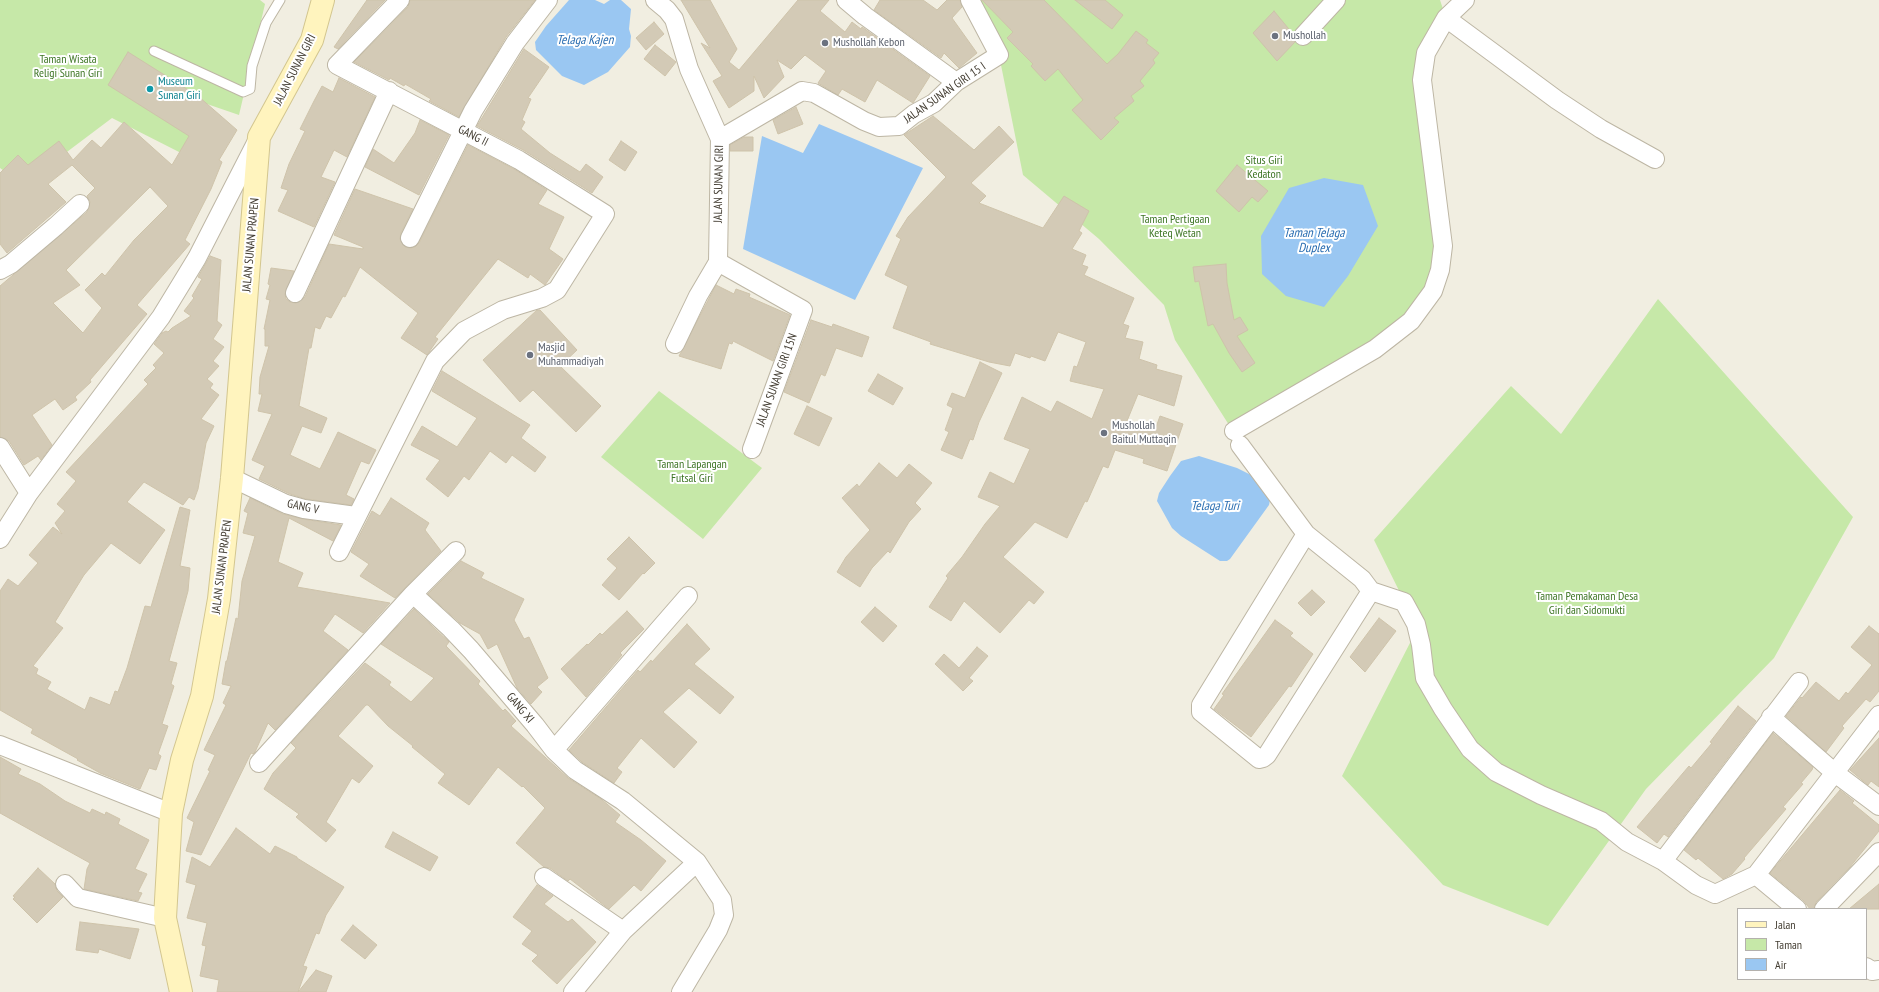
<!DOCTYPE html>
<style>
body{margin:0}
#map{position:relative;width:1879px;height:992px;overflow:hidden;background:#f1eee1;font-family:"PT Sans Narrow",sans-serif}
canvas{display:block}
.legend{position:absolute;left:1737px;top:908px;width:130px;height:72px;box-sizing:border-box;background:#fff;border:1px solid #b4b1ad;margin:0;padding:5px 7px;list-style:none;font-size:12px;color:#433d32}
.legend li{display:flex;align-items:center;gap:8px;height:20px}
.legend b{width:20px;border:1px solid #b4b1ad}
</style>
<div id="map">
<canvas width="1879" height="992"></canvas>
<ul class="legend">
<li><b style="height:5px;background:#fff4be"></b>Jalan</li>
<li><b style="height:11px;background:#c6e8a8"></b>Taman</li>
<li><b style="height:11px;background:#9ac7f2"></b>Air</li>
</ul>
</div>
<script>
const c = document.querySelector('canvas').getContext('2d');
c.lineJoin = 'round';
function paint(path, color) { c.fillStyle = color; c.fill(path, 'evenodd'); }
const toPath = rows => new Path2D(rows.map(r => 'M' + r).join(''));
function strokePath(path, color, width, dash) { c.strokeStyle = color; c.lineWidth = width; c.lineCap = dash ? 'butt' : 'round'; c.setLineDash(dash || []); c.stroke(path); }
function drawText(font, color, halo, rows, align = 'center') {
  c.font = font + ' "PT Sans Narrow",sans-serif'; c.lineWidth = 4; c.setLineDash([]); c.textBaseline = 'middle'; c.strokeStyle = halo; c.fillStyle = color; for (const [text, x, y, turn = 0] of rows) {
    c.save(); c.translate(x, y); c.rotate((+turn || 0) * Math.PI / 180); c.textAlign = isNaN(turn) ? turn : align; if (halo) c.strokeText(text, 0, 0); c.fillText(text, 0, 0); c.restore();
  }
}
const green = toPath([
 [0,0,260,0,265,4,239,115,207,104,181,153,112,118,23,185,0,168],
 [967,0,1440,0,1446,18,1426,53,1440,270,1402,328,1229,425,1175,340,1164,305,1099,239,1023,175,999,55],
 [1658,299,1853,517,1774,658,1646,789,1548,926,1443,885,1342,776,1412,639,1416,625,1374,540,1511,386,1561,434],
 [659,391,762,468,703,539,601,457]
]);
const water = toPath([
 [569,0,595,0,604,4,610,0,621,0,631,9,629,29,631,36,630,47,608,72,584,85,562,76,536,50,535,42,546,26],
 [819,124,923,168,855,300,743,249,762,136,803,153],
 [1324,178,1363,185,1378,226,1348,276,1324,307,1286,296,1262,274,1261,236,1289,188],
 [1199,456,1237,468,1253,476,1270,500,1269,505,1230,559,1227,561,1220,561,1181,536,1172,528,1157,501,1159,493,1170,476,1181,461]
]);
const building = toPath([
 [367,0,385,0,338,49,334,47,367,0],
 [410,0,535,0,506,37,459,117,429,101,431,99,405,84,404,86,390,78,389,80,354,62,408,7,410,0],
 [681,0,710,0,737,49,729,62,739,70,798,0,829,0,820,11,845,32,852,22,861,29,862,27,930,76,913,103,877,80,865,102,842,89,838,95,818,83,826,71,805,55,791,69,777,60,784,77,764,98,754,76,754,91,729,108,713,81,722,76,701,43,710,48,681,0],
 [880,0,923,0,937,10,947,0,960,0,962,7,952,18,977,53,959,68,944,53,941,58,874,10,880,0],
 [982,0,1044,0,1107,64,1118,54,1136,31,1148,40,1146,43,1159,53,1153,60,1155,63,1140,81,1144,86,1131,96,1134,101,1114,118,1119,122,1101,140,1072,110,1083,100,1058,69,1045,81,1031,66,1033,64,1007,38,1013,32,982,0],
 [1075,0,1105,0,1123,15,1112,29,1075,0],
 [1274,11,1293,34,1295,42,1277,61,1253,33,1274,11],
 [654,22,664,34,646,50,636,38,654,22],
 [655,45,676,62,665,76,644,59,655,45],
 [524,49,549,67,528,98,531,99,522,120,525,122,521,129,550,153,580,172,586,164,603,177,592,193,525,151,477,126,524,49],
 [128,52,198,96,237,130,219,160,222,162,211,189,185,240,190,244,137,305,147,314,90,380,91,382,75,397,77,400,63,410,55,399,32,415,52,445,41,460,38,456,24,465,9,441,0,437,0,286,87,212,90,202,87,196,95,188,72,165,48,184,66,202,7,253,0,244,0,173,18,155,28,165,59,141,73,160,92,140,101,148,124,122,172,165,189,136,108,85,128,52],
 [150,187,168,206,134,240,105,276,102,273,85,290,102,308,83,333,53,303,80,285,66,270,150,187],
 [339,78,375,97,347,157,334,150,321,177,335,182,314,227,278,211,288,190,281,188,289,164,305,131,300,129,314,101,322,86,333,92,339,78],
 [796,107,803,124,778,134,773,120,796,107],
 [933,116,974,150,999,126,1014,142,971,183,986,196,979,203,1043,228,1064,196,1089,211,1079,231,1082,233,1072,249,1086,255,1082,265,1088,267,1084,275,1134,298,1123,324,1129,326,1125,338,1143,342,1139,359,1157,365,1156,369,1182,376,1174,406,1138,394,1127,421,1155,430,1160,416,1183,424,1167,471,1143,463,1144,459,1115,450,1108,468,1103,466,1087,502,1085,501,1067,538,1035,522,1003,557,1044,592,1034,604,1029,600,1000,633,964,601,951,621,929,607,948,578,946,576,962,557,985,524,1000,506,978,497,990,472,1014,484,1030,449,1004,439,1022,397,1051,412,1057,401,1092,419,1104,389,1070,381,1074,366,1077,367,1086,342,1058,332,1045,361,1031,356,1030,358,1015,353,1010,366,989,362,930,344,931,342,893,328,908,286,885,275,901,239,896,236,908,217,946,177,904,135,933,116],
 [420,120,449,135,419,195,365,167,373,149,394,163,415,133,420,120],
 [744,137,753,137,753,151,730,151,730,145,744,137],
 [621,141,637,152,625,171,609,160,621,141],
 [468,145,514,169,547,190,538,204,564,217,549,249,563,259,545,285,530,274,528,278,498,259,435,337,438,339,427,355,401,338,418,313,360,267,345,297,343,296,331,318,326,316,320,329,315,327,311,348,309,348,299,406,327,418,321,433,302,426,290,455,320,469,338,432,376,450,369,464,361,461,346,495,354,499,351,505,306,499,290,494,259,479,265,466,252,460,272,414,258,411,262,394,259,394,260,377,269,346,265,346,265,329,264,329,270,300,266,299,270,285,268,284,271,268,294,271,285,294,286,299,290,302,296,303,305,297,329,244,363,249,363,247,334,235,355,189,413,209,401,233,400,239,405,247,410,248,415,247,419,243,468,145],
 [1237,165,1268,191,1258,202,1252,197,1239,212,1216,191,1237,165],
 [210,256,221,260,217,321,222,325,213,339,224,347,213,361,219,366,207,379,213,384,210,388,219,395,201,419,214,426,206,443,198,489,194,500,189,497,183,505,144,482,127,502,165,530,140,564,111,543,84,575,55,622,63,628,33,666,38,669,36,674,51,682,47,689,85,710,90,697,110,705,115,691,118,692,127,668,145,606,151,607,180,507,190,510,180,566,190,568,188,591,169,661,177,663,171,684,174,686,162,724,168,726,158,754,161,756,156,770,149,768,140,789,100,773,77,760,78,759,31,733,33,729,0,710,0,591,8,579,18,586,38,563,29,555,53,527,62,534,55,523,65,511,57,504,76,481,66,472,148,384,144,380,156,368,153,365,164,353,154,344,162,333,166,331,168,332,172,328,191,316,184,311,194,298,192,296,202,279,198,277,210,256],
 [1226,264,1227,283,1234,320,1240,317,1248,330,1237,336,1255,363,1242,372,1229,353,1213,324,1208,326,1199,281,1195,282,1193,267,1226,264],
 [716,285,734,294,736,289,750,294,749,297,790,315,773,361,733,341,732,344,729,343,721,369,679,356,716,285],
 [537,310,540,310,577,350,560,366,601,406,576,432,533,390,520,402,483,360,537,310],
 [811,320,832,327,833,324,869,337,862,357,836,348,825,376,821,374,809,403,784,392,811,320],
 [980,362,1002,373,979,422,973,440,970,439,962,459,941,450,949,432,945,430,953,408,947,405,952,393,965,398,980,362],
 [442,371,530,425,521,438,546,457,535,472,512,455,506,463,490,451,469,480,464,476,448,497,426,479,440,460,411,445,422,426,457,447,477,418,432,391,442,371],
 [878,374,903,388,893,405,868,391,878,374],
 [807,406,832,418,819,446,794,434,807,406],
 [879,463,897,478,909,464,932,483,915,503,921,509,909,522,890,553,888,551,872,568,860,587,837,572,846,557,870,530,842,498,857,484,859,487,879,463],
 [250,498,283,514,303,519,341,525,333,541,289,518,278,562,303,573,297,587,390,603,363,633,335,614,323,631,348,650,275,730,268,723,255,752,253,754,251,753,201,855,186,851,194,822,187,818,210,771,208,770,215,755,204,750,226,705,223,703,231,686,222,684,226,661,227,661,236,618,238,619,242,581,255,536,243,533,248,513,244,511,250,498],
 [391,498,429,523,425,530,441,551,395,598,360,576,369,564,351,552,372,511,380,516,391,498],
 [629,537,655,563,644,574,643,573,619,600,602,585,617,568,607,559,629,537],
 [461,561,484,573,481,578,524,599,514,620,524,639,529,637,548,678,537,687,542,692,531,704,517,688,497,644,488,649,480,634,460,623,428,594,461,561],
 [1312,590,1325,602,1311,616,1298,603,1312,590],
 [875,607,897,626,883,642,861,622,875,607],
 [414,609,449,642,446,646,480,681,478,684,503,711,505,709,516,721,511,726,568,778,601,799,620,815,615,822,641,840,666,861,641,891,634,885,609,909,570,879,568,881,550,868,544,867,516,843,545,808,523,786,522,787,498,767,469,805,438,783,445,774,412,747,413,746,388,726,368,705,366,705,338,736,373,766,359,783,352,778,326,822,336,830,326,842,296,817,299,814,264,789,273,773,296,748,291,743,365,663,391,682,389,685,411,702,434,678,381,644,414,609],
 [627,611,644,629,620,653,622,655,586,697,561,669,587,644,588,645,600,633,602,635,627,611],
 [1379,618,1396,631,1365,672,1350,657,1379,618],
 [1275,620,1293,633,1290,636,1313,654,1291,687,1289,686,1251,737,1214,709,1224,695,1222,694,1275,620],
 [687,624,710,649,694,664,734,697,720,714,689,688,663,712,697,742,674,768,641,738,617,768,622,772,614,783,582,762,569,750,638,670,640,672,651,660,652,662,687,624],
 [1869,626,1879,634,1879,691,1870,702,1866,699,1842,726,1844,728,1826,752,1786,716,1801,697,1802,698,1816,682,1839,701,1846,692,1848,694,1872,665,1851,647,1869,626],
 [977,647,988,656,969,678,973,681,963,691,935,664,944,654,959,668,977,647],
 [1738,706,1756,721,1668,837,1664,834,1657,843,1637,827,1689,766,1691,768,1712,743,1710,742,1738,706],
 [1773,733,1813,767,1812,770,1801,783,1803,784,1783,807,1786,809,1744,858,1745,859,1732,874,1723,879,1698,858,1696,860,1684,850,1773,733],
 [1879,738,1879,787,1871,781,1868,785,1850,770,1879,738],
 [0,757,21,769,18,774,40,784,65,801,90,813,92,809,105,815,106,812,120,819,118,824,149,840,135,869,147,874,138,892,142,893,138,901,84,889,87,869,90,863,0,813,0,757],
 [1840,790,1854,801,1852,803,1879,825,1879,831,1850,867,1816,902,1814,909,1810,909,1804,901,1770,873,1840,790],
 [236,828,270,854,275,846,297,857,297,858,344,887,326,915,319,934,316,933,303,966,307,967,298,992,217,992,219,980,200,976,206,946,202,945,207,923,187,918,196,885,186,882,192,857,210,867,236,828],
 [393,832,438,857,430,871,385,847,393,832],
 [38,868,55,884,57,891,63,897,37,923,13,899,15,897,13,896,38,868],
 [1879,884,1879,909,1849,909,1879,884],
 [537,885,553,896,544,904,568,922,572,919,596,942,557,984,532,961,538,955,522,944,532,931,513,917,537,885],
 [80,922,139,929,130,959,99,949,98,953,76,950,80,922],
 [353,925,377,945,365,959,341,940,353,925],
 [316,970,332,976,326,992,298,992,316,970]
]);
const lane = toPath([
 [154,51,243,92,250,89,252,66,266,23,280,0]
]);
const street = toPath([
 [655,0,667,10,674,19,689,69,720,139,718,262,803,310,752,449],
 [846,0,865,16,956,82],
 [1446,18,1557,100,1601,129,1655,159],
 [1303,36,1336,0],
 [720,139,802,91,814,93,864,121,879,127,899,126,914,114,934,103,956,82,999,55,970,0],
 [410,238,473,111,515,43,548,0],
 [0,270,11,264,56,226,80,204],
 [295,293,389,91],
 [675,344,698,296,718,262],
 [1234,431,1375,349,1411,321,1433,291,1440,270,1443,246,1422,80,1426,53,1446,18,1465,0],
 [1240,445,1306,534,1362,579,1371,591,1404,602,1416,624,1421,645,1425,678,1443,709,1470,749,1496,772,1541,795,1601,821,1627,842,1663,861,1696,885,1715,894,1756,875,1879,715],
 [0,447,29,493],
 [232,478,286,504,304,509,356,516],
 [1306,534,1201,705,1201,712,1259,759,1263,758,1267,755,1371,591],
 [0,539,29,493,161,317,197,258,257,141],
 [339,552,435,361,464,331,503,310,542,298,557,290,605,214,519,160,337,65,400,0],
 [413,594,456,551],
 [1771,717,1835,773,1879,806],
 [0,745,171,813],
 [554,750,688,596],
 [259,763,413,594,451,629,471,650,535,725,554,750,575,770,623,801,697,862,722,900,724,915,718,930,681,992],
 [1663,861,1799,682],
 [1756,875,1797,909],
 [544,877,623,931],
 [65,884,78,898,165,918],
 [1824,909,1879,852],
 [1866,967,1872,971,1879,970],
 [573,992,623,931,697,862]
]);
const secondary = toPath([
 [181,992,165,918,171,813,182,760,202,696,219,599,232,478,259,137,312,40,323,0]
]);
const markers = [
 [1275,36,4,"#6b7280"],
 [825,43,4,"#6b7280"],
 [150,89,4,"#0f9aa8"],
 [530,355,4,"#6b7280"],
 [1104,433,4,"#6b7280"]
];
const worshipNames = [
 ["Mushollah",1283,36],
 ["Mushollah Kebon",833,43],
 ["Masjid",538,348],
 ["Muhammadiyah",538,362],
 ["Mushollah",1112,426],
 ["Baitul Muttaqin",1112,440]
];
const parkNames = [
 ["Taman Wisata",68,60],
 ["Religi Sunan Giri",68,74],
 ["Situs Giri",1264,161],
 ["Kedaton",1264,175],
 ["Taman Pertigaan",1175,220],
 ["Keteq Wetan",1175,234],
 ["Taman Lapangan",692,465],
 ["Futsal Giri",692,479],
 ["Taman Pemakaman Desa",1587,597],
 ["Giri dan Sidomukti",1587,611]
];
const streetNames = [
 ["JALAN SUNAN GIRI",295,70,-63],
 ["JALAN SUNAN GIRI 15 I",945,93,-35],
 ["GANG II",473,136,27],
 ["JALAN SUNAN GIRI",719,184,-89],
 ["JALAN SUNAN PRAPEN",251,245,-85],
 ["JALAN SUNAN GIRI 15N",777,380,-70],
 ["GANG V",303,507,12],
 ["JALAN SUNAN PRAPEN",222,567,-83],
 ["GANG XI",520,708,50]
];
const cultureNames = [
 ["Museum",158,82],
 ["Sunan Giri",158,96]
];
const waterNames = [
 ["Telaga Kajen",585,40],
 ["Taman Telaga",1314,233],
 ["Duplex",1314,248],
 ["Telaga Turi",1215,506]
];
paint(green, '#c6e8a8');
paint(water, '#9ac7f2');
paint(building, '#d3cab6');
strokePath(building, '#cec3aa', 1);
strokePath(lane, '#bdb6a4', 11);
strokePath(street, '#bdb6a4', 20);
strokePath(secondary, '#d3c68f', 24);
strokePath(lane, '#fff', 9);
strokePath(street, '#fff', 18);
strokePath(secondary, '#fff4be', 22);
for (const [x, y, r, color] of markers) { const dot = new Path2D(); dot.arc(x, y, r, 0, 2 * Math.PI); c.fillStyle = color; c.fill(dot); strokePath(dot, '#fff', 1.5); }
drawText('12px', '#5b616d', '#fff', worshipNames, 'left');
drawText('12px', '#3d7524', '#fff', parkNames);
drawText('12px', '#433d32', '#fff', streetNames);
drawText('12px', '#0d838f', '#fff', cultureNames, 'left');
drawText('italic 13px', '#296db1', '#fff', waterNames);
</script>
